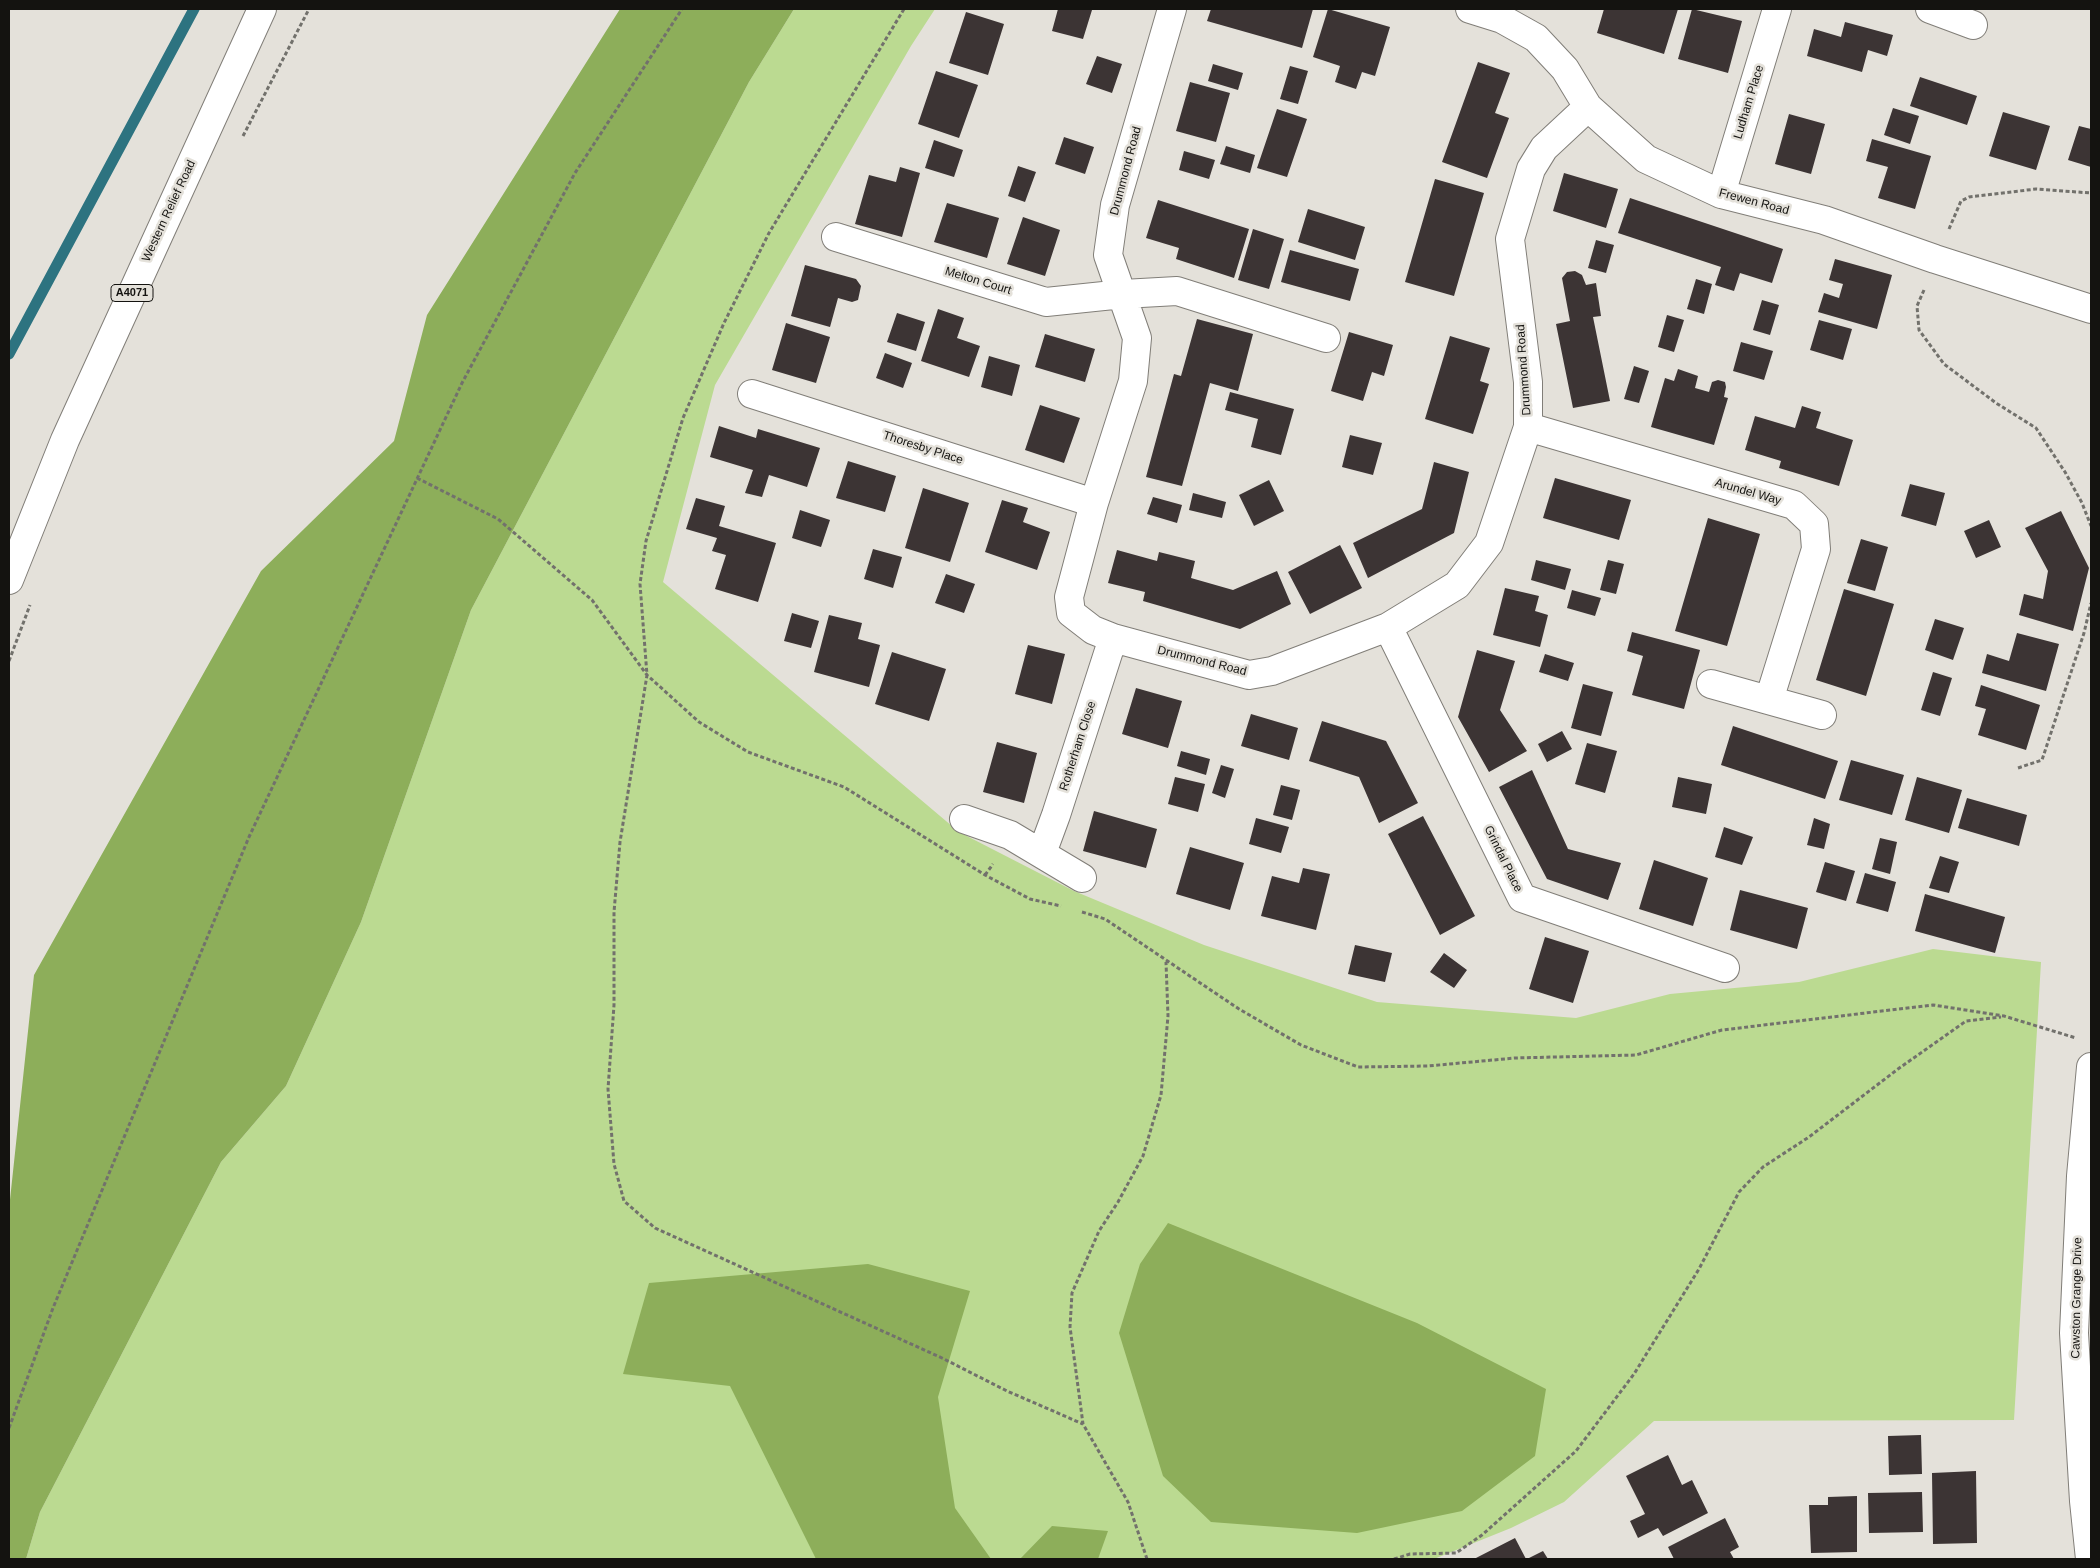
<!DOCTYPE html>
<style>
body{margin:0}
#map{position:relative;width:2100px;height:1568px;overflow:hidden;background:#e4e1da;font-family:Helvetica,sans-serif}
canvas{display:block}
.frame{position:absolute;inset:0;border:10px solid #141310;pointer-events:none}
</style>
<div id="map">
<canvas width="2100" height="1568"></canvas>
<div class="frame"></div>
</div>
<script>
const c = document.querySelector('canvas').getContext('2d');
c.lineJoin = 'round';
function paint(path, color) { c.fillStyle = color; c.fill(path, 'evenodd'); }
const toPath = rows => new Path2D(rows.map(r => 'M' + r).join(''));
function strokePath(path, color, width, dash) { c.strokeStyle = color; c.lineWidth = width; c.lineCap = dash ? 'butt' : 'round'; c.setLineDash(dash || []); c.stroke(path); }
function drawText(font, color, halo, rows, align = 'center') {
  c.font = font + ' Helvetica,sans-serif'; c.lineWidth = 5; c.setLineDash([]); c.textBaseline = 'middle'; c.strokeStyle = halo; c.fillStyle = color; for (const [text, x, y, turn = 0] of rows) {
    c.save(); c.translate(x, y); c.rotate((+turn || 0) * Math.PI / 180); c.textAlign = isNaN(turn) ? turn : align; if (halo) c.strokeText(text, 0, 0); c.fillText(text, 0, 0); c.restore();
  }
}
const green = toPath([
 [794,9,935,9,911,46,715,385,663,582,959,832,1074,891,1204,945,1377,1002,1576,1018,1670,994,1799,982,1933,949,2041,962,2014,1420,1654,1421,1564,1502,1511,1528,1434,1559,26,1559,40,1512,221,1162,286,1086,361,922,471,610,749,82]
]);
const forest = toPath([
 [620,9,794,9,749,82,471,610,361,922,286,1086,221,1162,40,1512,26,1559,9,1559,9,1209,34,975,261,571,394,441,427,315],
 [1168,1223,1417,1323,1546,1389,1535,1456,1462,1511,1357,1533,1211,1522,1163,1476,1119,1333,1140,1264],
 [868,1264,970,1291,938,1397,955,1508,991,1559,816,1559,730,1386,623,1374,649,1283],
 [1052,1526,1108,1531,1098,1559,1020,1559]
]);
const stream = toPath([
 [9,354,194,9]
]);
const building = toPath([
 [1058,9,1092,10,1083,39,1052,31],
 [1211,9,1313,9,1302,48,1207,21],
 [1328,9,1390,27,1375,76,1362,72,1356,89,1335,82,1340,66,1313,57],
 [1604,9,1678,9,1664,54,1597,33],
 [1692,9,1742,21,1728,73,1678,59],
 [966,12,1004,24,988,75,949,63],
 [1845,22,1893,35,1887,56,1868,50,1862,72,1807,56,1814,29,1841,37],
 [1097,56,1122,64,1112,93,1086,84],
 [1478,62,1510,73,1495,113,1509,118,1487,178,1442,162],
 [1213,64,1243,73,1238,90,1208,81],
 [1290,66,1308,71,1298,104,1280,99],
 [936,71,978,85,959,138,918,124],
 [1920,77,1977,96,1967,125,1910,106],
 [1190,82,1230,93,1216,142,1176,131],
 [1893,108,1919,116,1910,144,1884,135],
 [1277,109,1307,119,1287,177,1257,168],
 [2003,112,2050,126,2036,170,1989,156],
 [1789,114,1825,124,1811,174,1775,164],
 [2079,126,2091,129,2091,167,2068,160],
 [1064,137,1094,147,1085,174,1055,164],
 [1872,139,1931,156,1915,209,1878,198,1888,167,1866,161],
 [934,140,963,150,954,177,925,168],
 [1226,146,1255,155,1250,173,1220,164],
 [1184,151,1215,160,1209,179,1179,170],
 [1018,166,1036,172,1025,202,1008,196],
 [900,167,920,173,902,237,855,224,869,175,896,182],
 [1564,173,1618,189,1606,228,1553,211],
 [1435,179,1484,193,1454,296,1405,282],
 [1630,198,1783,249,1772,283,1740,273,1734,291,1715,285,1721,267,1618,233],
 [1158,200,1249,229,1234,278,1176,259,1179,248,1146,238],
 [947,203,999,218,987,258,934,242],
 [1308,209,1365,227,1355,260,1298,242],
 [1023,217,1060,230,1045,276,1007,264],
 [1253,229,1284,239,1269,289,1238,280],
 [1596,240,1614,245,1606,273,1588,268],
 [1290,250,1359,269,1350,301,1281,282],
 [1835,259,1892,275,1877,329,1818,312,1824,293,1839,298,1843,284,1829,280],
 [805,265,856,279,861,286,858,300,852,302,838,298,830,327,791,316],
 [1575,271,1582,275,1586,285,1596,283,1601,316,1593,317,1610,401,1573,408,1556,324,1570,321,1562,278,1567,272],
 [1696,279,1712,284,1704,314,1687,309],
 [1762,300,1779,305,1770,335,1753,330],
 [938,309,964,318,957,338,980,346,969,377,921,361],
 [897,313,925,322,916,351,887,342],
 [1667,315,1684,320,1674,352,1658,347],
 [1197,319,1253,334,1238,391,1210,383,1182,486,1146,477,1174,374,1181,376],
 [1819,320,1852,329,1843,360,1810,350],
 [786,323,830,337,816,383,772,370],
 [1349,332,1393,345,1384,376,1372,372,1363,401,1331,391],
 [1045,334,1095,349,1085,382,1035,367],
 [1450,336,1490,348,1480,381,1489,384,1473,434,1425,419],
 [1741,342,1773,351,1764,380,1733,371],
 [885,353,912,363,903,388,876,378],
 [989,356,1020,365,1012,396,981,387],
 [1634,366,1649,371,1639,403,1624,399],
 [1678,369,1698,376,1695,388,1709,392,1712,382,1718,380,1725,382,1726,387,1724,397,1728,398,1714,445,1651,427,1665,378,1674,381],
 [1230,392,1294,409,1281,455,1251,447,1258,419,1225,410],
 [1040,405,1080,418,1064,463,1025,450],
 [1802,406,1821,412,1816,428,1853,440,1839,486,1779,468,1781,461,1745,450,1755,416,1795,428],
 [719,426,756,438,758,429,820,448,807,487,769,475,762,497,745,493,753,470,710,457],
 [1350,435,1382,443,1373,475,1342,467],
 [848,461,896,476,885,512,836,498],
 [1434,462,1469,472,1454,533,1368,578,1353,543,1422,509],
 [1555,478,1631,500,1619,540,1543,518],
 [1269,480,1284,511,1254,526,1239,495],
 [1910,484,1945,493,1936,526,1901,516],
 [923,488,969,503,950,562,905,548],
 [1193,493,1226,502,1222,518,1189,510],
 [1153,497,1182,505,1177,523,1147,514],
 [696,498,725,506,719,526,776,543,758,602,715,589,726,555,712,551,717,538,686,529],
 [1002,500,1028,508,1023,522,1050,532,1037,570,985,552],
 [800,510,830,520,821,547,792,538],
 [2061,511,2089,568,2073,631,2019,615,2024,594,2043,599,2048,571,2025,528],
 [1708,518,1760,534,1727,646,1675,631],
 [1989,520,2001,547,1976,558,1964,531],
 [1861,539,1888,547,1875,591,1847,583],
 [1340,545,1362,588,1310,614,1288,572],
 [873,549,902,557,893,588,864,579],
 [1117,550,1157,561,1159,552,1195,561,1191,578,1233,590,1277,571,1291,604,1240,629,1143,601,1145,592,1108,583],
 [1536,560,1571,569,1565,590,1531,580],
 [1608,560,1624,564,1616,594,1600,590],
 [946,574,975,584,964,613,935,603],
 [1505,588,1539,596,1535,611,1548,615,1540,647,1493,635],
 [1844,589,1894,604,1866,696,1816,680],
 [1572,590,1601,598,1595,616,1567,608],
 [792,613,819,621,811,648,784,641],
 [829,615,862,623,858,639,880,645,869,687,814,672],
 [1935,619,1964,628,1953,660,1925,650],
 [1632,632,1700,650,1684,709,1632,695,1643,656,1627,651],
 [2017,633,2059,644,2046,691,1982,673,1987,654,2009,661],
 [1028,645,1065,654,1052,704,1015,694],
 [1477,650,1515,661,1500,710,1527,751,1489,772,1458,717],
 [892,652,946,669,929,721,875,704],
 [1545,654,1574,663,1568,681,1539,672],
 [1933,672,1952,678,1940,716,1921,710],
 [1583,684,1613,692,1601,736,1571,728],
 [1981,685,2040,705,2026,750,1978,735,1986,709,1975,706],
 [1136,688,1182,701,1168,748,1122,734],
 [1251,714,1298,728,1289,760,1241,746],
 [1322,721,1386,741,1418,803,1379,823,1359,777,1309,761],
 [1733,726,1838,761,1825,799,1721,765],
 [1562,731,1572,749,1547,762,1538,744],
 [997,742,1037,753,1024,803,983,792],
 [1587,743,1617,751,1605,793,1575,784],
 [1181,751,1210,759,1206,775,1177,766],
 [1851,760,1904,775,1892,815,1839,800],
 [1221,765,1234,769,1225,798,1212,793],
 [1532,770,1568,849,1621,863,1608,900,1547,879,1499,787],
 [1175,777,1205,784,1198,812,1168,804],
 [1678,777,1712,784,1706,814,1672,807],
 [1917,777,1962,790,1949,833,1905,820],
 [1281,785,1300,790,1292,820,1273,815],
 [1967,798,2027,815,2019,846,1958,828],
 [1094,811,1157,829,1146,868,1083,851],
 [1423,816,1475,916,1440,935,1388,834],
 [1256,818,1289,827,1281,853,1249,844],
 [1814,818,1830,824,1824,849,1807,845],
 [1724,827,1753,837,1742,865,1715,857],
 [1880,838,1897,842,1890,874,1872,869],
 [1190,847,1244,863,1230,910,1176,894],
 [1940,856,1959,862,1949,893,1929,888],
 [1654,860,1708,878,1693,926,1639,909],
 [1825,862,1855,871,1846,901,1816,892],
 [1303,868,1330,874,1316,930,1261,916,1272,876,1299,883],
 [1865,873,1896,882,1888,912,1856,903],
 [1740,890,1808,908,1797,949,1730,930],
 [1925,894,2005,917,1995,953,1915,931],
 [1545,937,1589,951,1573,1003,1529,989],
 [1355,945,1392,953,1385,982,1348,974],
 [1444,953,1467,970,1454,988,1430,972],
 [1921,1435,1922,1474,1889,1475,1888,1436],
 [1668,1455,1682,1485,1692,1480,1708,1513,1663,1536,1658,1528,1638,1538,1630,1521,1645,1514,1626,1476],
 [1976,1471,1977,1543,1933,1544,1932,1473],
 [1922,1492,1923,1532,1869,1533,1868,1493],
 [1857,1496,1857,1552,1811,1553,1809,1505,1828,1505,1828,1497],
 [1725,1518,1739,1547,1730,1552,1734,1559,1674,1559,1668,1547],
 [1515,1538,1526,1559,1474,1559],
 [1543,1551,1548,1559,1527,1559]
]);
const path = toPath([
 [904,9,769,233,724,323,683,418,646,541,640,584,647,675,620,842,614,912,614,1005,608,1089,614,1164,624,1201,655,1228,942,1358,1007,1391,1083,1424],
 [243,136,309,9],
 [1949,229,1961,201,1969,197,2036,189,2091,193],
 [1924,290,1917,306,1919,330,1944,364,1996,403,2036,428,2065,472,2082,503,2091,526],
 [417,478,498,519,592,600,647,675,699,722,748,752,844,787,985,875,1030,899,1061,906],
 [9,661,30,605],
 [2018,768,2042,760,2084,633,2091,603],
 [985,875,993,864],
 [1082,912,1105,919,1239,1009,1301,1045,1358,1067,1428,1066,1515,1058,1636,1055,1722,1030,1933,1005,2004,1016,2076,1038],
 [9,1428,53,1308,249,837,462,383,575,173,682,9],
 [1147,1559,1128,1502,1083,1424,1070,1327,1072,1293,1099,1231,1118,1202,1143,1156,1161,1095,1168,1016,1166,962],
 [1394,1559,1410,1554,1456,1553,1482,1535,1576,1451,1634,1374,1699,1269,1739,1192,1763,1167,1809,1137,1898,1069,1966,1021,2001,1017]
]);
const minor = toPath([
 [1172,9,1115,205,1108,255,1137,338,1133,381,1094,503,1069,597,1071,613,1093,630,1113,638,1249,675,1272,671,1388,627,1457,585,1489,543,1528,427,1528,382,1510,239,1531,169,1544,148,1588,107],
 [1470,9,1502,19,1536,38,1565,69,1588,107,1646,159,1721,194,1824,220,1935,259,2091,309],
 [1930,9,1973,25],
 [1721,194,1777,9],
 [836,237,1046,302,1123,294,1177,291,1326,338],
 [752,394,1094,503],
 [1528,427,1794,505,1814,524,1816,549,1769,700],
 [1388,627,1522,898,1725,968],
 [1711,684,1822,715],
 [964,819,1010,835,1082,878],
 [1042,853,1056,815,1113,638]
]);
const tertiary = toPath([
 [2090,1559,2084,1501,2074,1333,2081,1176,2091,1067]
]);
const trunk = toPath([
 [9,580,65,440,262,9]
]);
const shields = [
 [132,293,42]
];
const shieldNames = [
 ["A4071",132,293]
];
const streetNames = [
 ["Ludham Place",1749,102,-73],
 ["Drummond Road",1126,171,-75],
 ["Frewen Road",1754,202,15],
 ["Western Relief Road",169,211,-65],
 ["Melton Court",978,281,17],
 ["Drummond Road",1524,370,-94],
 ["Thoresby Place",923,448,18],
 ["Arundel Way",1748,492,16],
 ["Drummond Road",1202,661,14],
 ["Rotherham Close",1078,746,-72],
 ["Grindal Place",1503,859,64],
 ["Cawston Grange Drive",2077,1298,-89]
];
paint(green, '#bbda91');
paint(forest, '#8dae5a');
strokePath(stream, '#2d7380', 11);
paint(building, '#3c3434');
strokePath(minor, '#817e78', 30);
strokePath(tertiary, '#817e78', 30);
strokePath(trunk, '#817e78', 30);
strokePath(path, '#72716c', 3, [4, 2.5]);
strokePath(minor, '#fff', 28);
strokePath(tertiary, '#fff', 28);
strokePath(trunk, '#fff', 28);
for (const [x, y, w] of shields) { const box = new Path2D(); box.roundRect(x - w / 2, y - 8.5, w, 17, 4); c.fillStyle = '#e4e1da'; c.fill(box); strokePath(box, '#141310', 1); }
drawText('bold 11px', '#141310', null, shieldNames);
drawText('12px', '#141310', '#e4e1da', streetNames);
</script>
